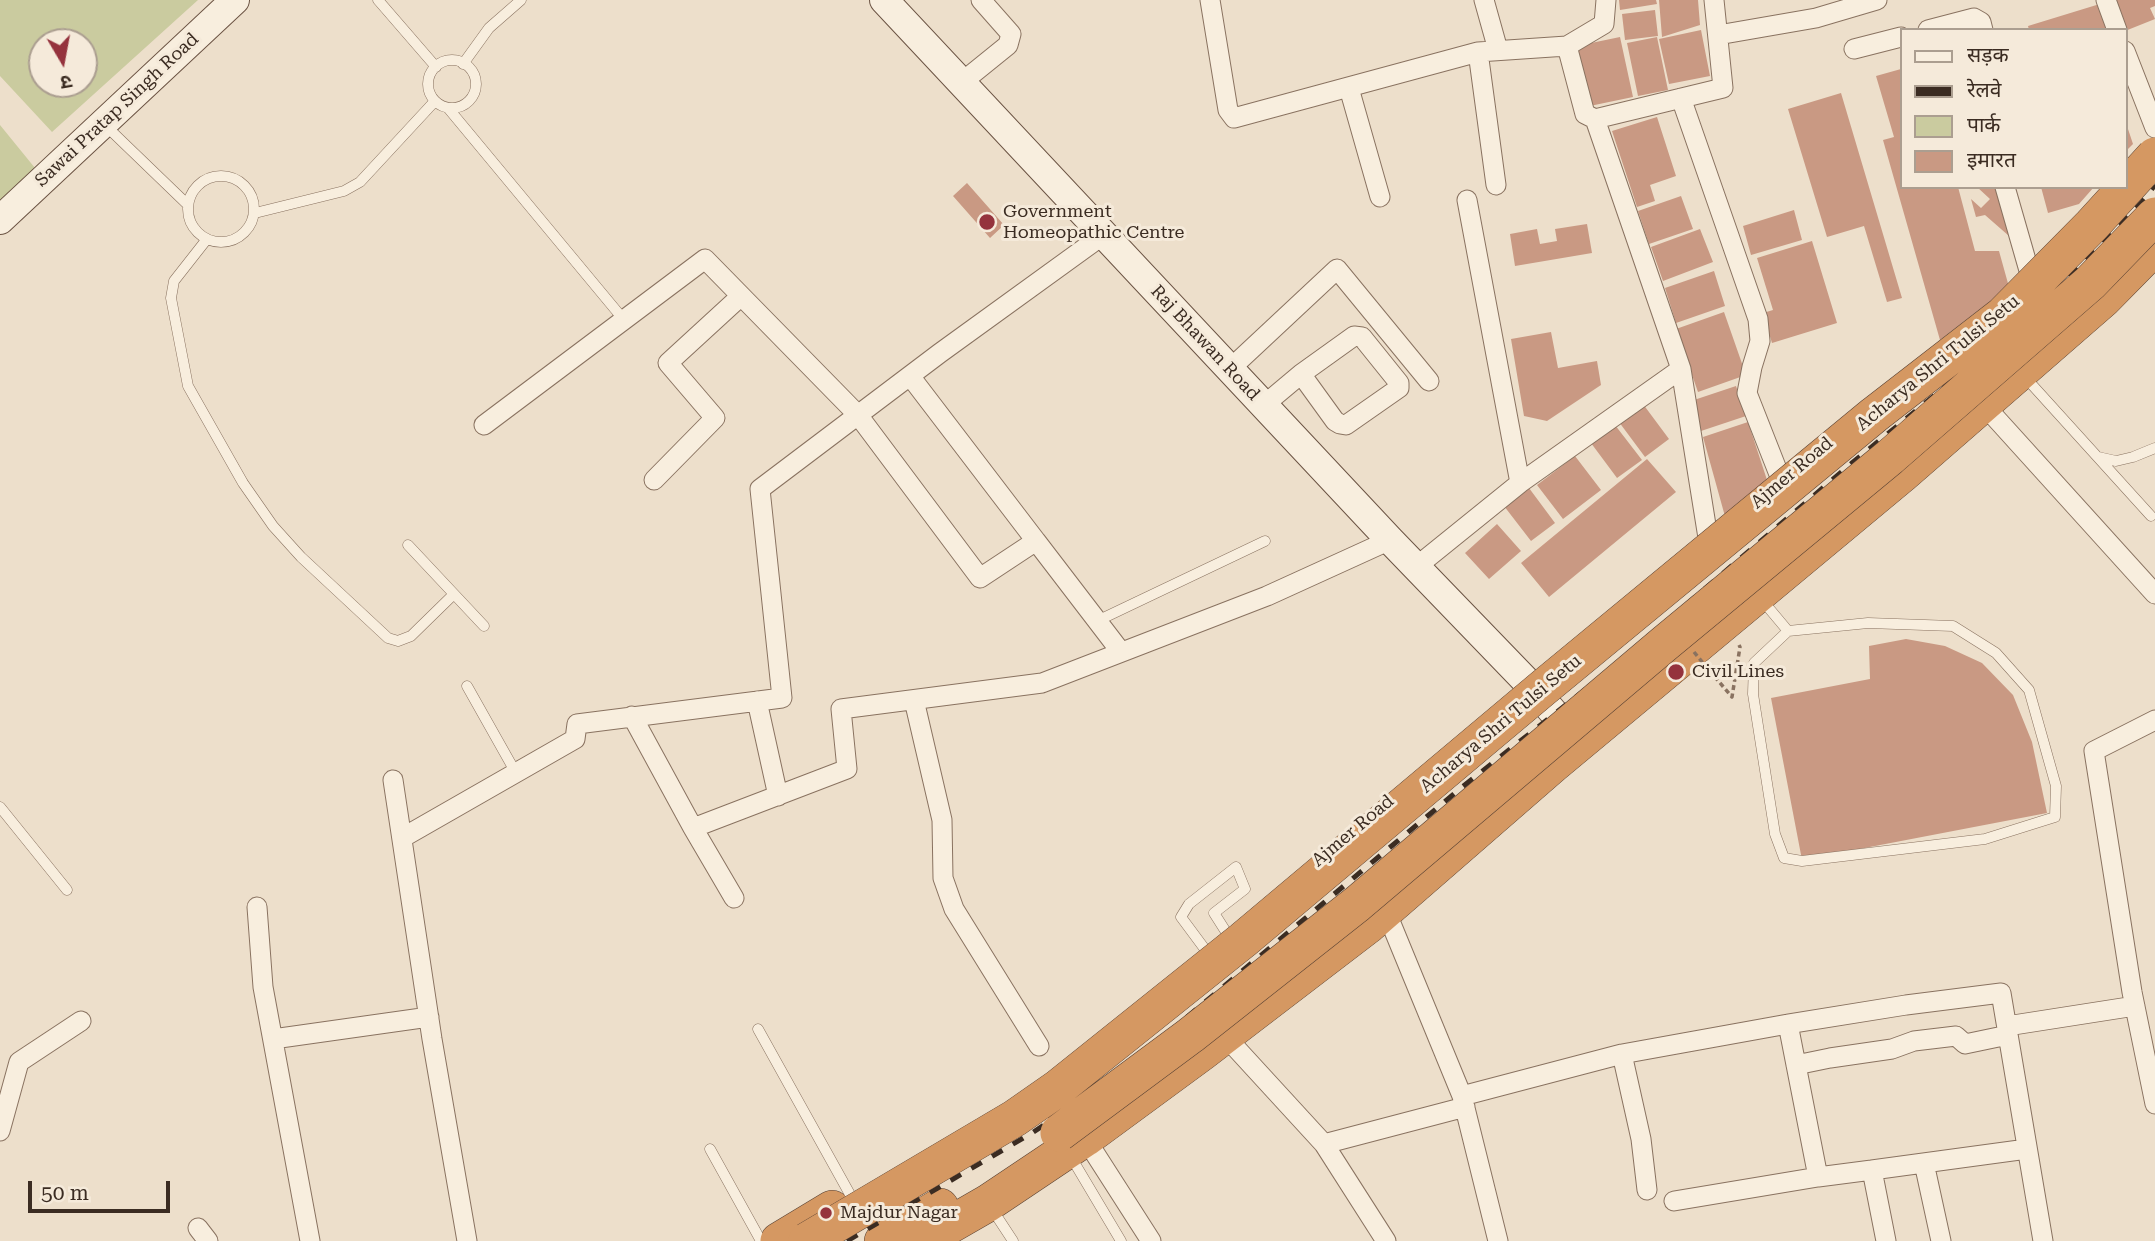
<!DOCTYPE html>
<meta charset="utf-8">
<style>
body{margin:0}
#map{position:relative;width:2155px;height:1241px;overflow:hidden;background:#eddfcb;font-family:"Roboto Serif","Noto Sans Devanagari",serif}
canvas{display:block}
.legend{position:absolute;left:1900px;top:28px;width:228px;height:161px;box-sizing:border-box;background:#f5eada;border:2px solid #ab9e90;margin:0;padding:9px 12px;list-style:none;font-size:21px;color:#3b2c22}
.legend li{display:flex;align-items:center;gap:14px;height:35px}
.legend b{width:35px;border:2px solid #ab9e90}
.north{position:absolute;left:28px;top:28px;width:70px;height:70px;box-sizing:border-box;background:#f5eada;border:2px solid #ab9e90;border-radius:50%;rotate:170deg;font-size:19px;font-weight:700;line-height:28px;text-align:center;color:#3b2c22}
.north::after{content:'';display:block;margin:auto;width:24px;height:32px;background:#95333d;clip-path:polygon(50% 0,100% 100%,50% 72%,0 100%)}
.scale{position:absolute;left:28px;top:1181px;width:142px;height:32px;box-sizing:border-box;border:4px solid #3b2c22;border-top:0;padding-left:9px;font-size:21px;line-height:24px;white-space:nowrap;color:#3b2c22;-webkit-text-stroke:5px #f5eada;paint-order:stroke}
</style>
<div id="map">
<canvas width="2155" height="1241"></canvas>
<ul class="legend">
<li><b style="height:9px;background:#f8eede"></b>सड़क</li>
<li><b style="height:9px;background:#3b2c22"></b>रेलवे</li>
<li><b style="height:19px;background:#cacb9f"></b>पार्क</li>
<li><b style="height:19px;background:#c99983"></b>इमारत</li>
</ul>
<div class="north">उ</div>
<div class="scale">50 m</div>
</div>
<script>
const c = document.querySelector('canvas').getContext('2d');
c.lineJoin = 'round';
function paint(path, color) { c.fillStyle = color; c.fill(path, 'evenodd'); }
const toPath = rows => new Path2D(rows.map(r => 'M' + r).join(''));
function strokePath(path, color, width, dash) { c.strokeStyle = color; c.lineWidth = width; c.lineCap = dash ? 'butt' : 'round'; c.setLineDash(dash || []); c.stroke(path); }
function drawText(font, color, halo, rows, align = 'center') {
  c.font = font + ' "Roboto Serif",serif'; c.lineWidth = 6; c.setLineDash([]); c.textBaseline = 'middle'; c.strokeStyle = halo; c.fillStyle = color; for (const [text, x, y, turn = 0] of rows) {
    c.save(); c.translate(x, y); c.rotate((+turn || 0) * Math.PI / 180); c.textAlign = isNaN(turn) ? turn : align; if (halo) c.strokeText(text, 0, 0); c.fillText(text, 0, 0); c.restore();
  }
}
const green = toPath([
 [0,0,198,0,52,132,0,76],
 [42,42,84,42,84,84,42,84],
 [0,125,35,168,0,201]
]);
const building = toPath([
 [1619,0,1656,0,1657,4,1620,10],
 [1659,0,1698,0,1700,25,1662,37],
 [2109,0,2155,0,2155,6,2150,8,2155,19,2125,31],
 [2103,3,2111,30,2029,30,2028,26],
 [1655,10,1658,36,1625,40,1622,14],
 [1701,30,1710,76,1669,84,1659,39],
 [1620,37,1633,97,1585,107,1572,47],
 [1657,37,1668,90,1638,96,1627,43],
 [1901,69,1901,187,1958,187,1975,251,1999,251,2009,287,1940,340,1883,140,1894,137,1876,76],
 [1841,93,1902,298,1887,302,1864,226,1827,237,1788,109],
 [1657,117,1676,176,1650,185,1655,201,1637,207,1612,131],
 [2125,120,2133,144,2125,152],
 [967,183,1004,225,990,238,953,196],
 [1977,187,2012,187,2009,236,1985,215,1976,217,1971,199,1981,208,1990,199],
 [2041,187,2094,187,2079,204,2048,213],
 [1681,196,1693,229,1649,244,1638,211],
 [1794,210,1802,240,1751,255,1743,226],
 [1587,224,1592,253,1515,266,1510,234,1537,229,1540,244,1557,241,1555,229],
 [1700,229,1713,262,1663,281,1651,247],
 [1812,241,1837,323,1772,343,1763,313,1773,310,1757,258],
 [1714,271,1725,306,1676,323,1665,288],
 [1724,312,1746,375,1698,392,1676,329],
 [1551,332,1558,368,1597,361,1601,385,1547,421,1524,416,1511,339],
 [1736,386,1746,416,1701,431,1691,401],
 [1643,404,1669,439,1645,457,1619,422],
 [1748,422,1768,483,1726,520,1703,437],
 [1615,425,1642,460,1617,478,1591,443],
 [1575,456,1601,490,1563,519,1537,485],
 [1647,459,1676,492,1549,597,1521,563],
 [1529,488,1555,523,1531,541,1504,506],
 [1497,524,1521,551,1489,579,1465,553],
 [1906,639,1945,646,1982,663,2013,695,2032,742,2047,813,1802,860,1771,698,1870,679,1869,646]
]);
const path = toPath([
 [1709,670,1732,697,1740,647,1739,645]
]);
const lane = toPath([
 [378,0,436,67],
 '428 84a24 24 0 1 1 48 0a24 24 0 1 1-48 0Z',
 [463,64,489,28,521,0],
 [448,108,624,320],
 [105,125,188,205],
 '188 209a33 33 0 1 1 66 0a33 33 0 1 1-66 0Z',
 [255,213,344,191,360,182,435,101],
 [207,239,174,281,171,298,188,386,243,483,273,526,301,557,388,638,398,641,411,636,454,594],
 [2025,377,2151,516],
 [2098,457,2116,461,2133,457,2155,448],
 [408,545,484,626],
 [1762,600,1788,631,1868,623,1953,626,1996,653,2029,690,2056,786,2055,817,1985,839,1802,861,1784,858,1775,834,1753,694,1754,663,1788,631],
 [1097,621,1265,541],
 [467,686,516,773],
 [0,807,67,890],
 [1207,952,1181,917,1189,904,1236,867,1245,889,1214,913,1228,935],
 [758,1029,852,1198],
 [710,1149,761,1241],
 [1071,1157,1121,1241],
 [992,1209,1013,1241]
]);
const street = toPath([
 [1210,0,1228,110,1234,118,1478,52,1567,46,1585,114,1595,119],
 [1484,0,1498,50],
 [2106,0,2117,30],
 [1928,30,1974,18,1981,22,1983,30],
 [1718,35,1816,18,1877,0],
 [1567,46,1604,24,1606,0],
 [1854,49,1901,37],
 [2125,51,2155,128],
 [1478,52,1496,185],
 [961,83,1008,45,1011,34,981,0],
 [1349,88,1380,197],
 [1681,98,1758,319,1760,341,1752,367,1747,393,1782,482],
 [2005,187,2030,274],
 [1467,200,1520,483],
 [1230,369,1337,269,1429,381],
 [1983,404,2155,594],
 [1264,405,1301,374,1354,336,1362,337,1399,383,1399,388,1346,425,1340,424,1335,421,1301,374],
 [484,425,705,259,858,415,980,578,1036,541,910,376],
 [654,480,715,418,668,363,741,296],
 [1036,541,1121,652],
 [1709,544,1681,369,1595,119,1723,88,1714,0],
 [1416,567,1520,483,1681,369],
 [914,700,942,820,943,878,954,909,1039,1046],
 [757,701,778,796],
 [632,716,693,828],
 [2155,720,2094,751,2132,992,2155,1104],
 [393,780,432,1039,467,1241],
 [402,838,575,739,577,724,782,698,760,489,940,353,1103,235],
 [734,898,693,828,847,769,841,709,1042,683,1267,596,1390,540],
 [257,907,263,987,310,1241],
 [1382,911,1390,921,1462,1096,1498,1241],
 [1788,1024,1818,1177,1872,1170,1886,1241],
 [2007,1026,2135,1006],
 [1224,1035,1324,1144,1465,1107],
 [273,1039,429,1017],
 [1622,1054,1641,1139,1647,1190],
 [1796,1065,1830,1058,1892,1049,1914,1041,1956,1036,1965,1044,2008,1035],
 [1462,1096,1622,1054,1788,1024,1906,1005,2001,993,2043,1241],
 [0,1131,19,1062,81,1021],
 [1085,1138,1151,1241],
 [1324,1144,1386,1241],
 [1924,1163,1941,1241],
 [1872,1170,2027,1149],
 [1674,1201,1818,1177],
 [198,1228,208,1241]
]);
const secondary = toPath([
 [884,0,1390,540,1529,684,1578,741],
 [0,220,235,0]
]);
const highway = toPath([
 [779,1241,832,1209],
 [883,1241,940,1207],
 [922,1241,988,1203,1085,1138,1202,1052,1368,925,1552,765,1902,474,2103,299,2155,246]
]);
const rail = toPath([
 [821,1241,909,1190,1099,1071,1210,981,1684,585,2007,320,2133,194,2155,169],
 [847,1241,1032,1133,1113,1079,1461,788,1610,670,1852,463,2012,332,2142,202,2155,185]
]);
const pathBridge = toPath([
 [1694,652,1703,663]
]);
const highwayBridge = toPath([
 [1059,1133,1191,1035,1357,904,1664,644,1890,457,2090,283,2155,216],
 [807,1241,1015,1118,1058,1088,1243,940,1543,688,1874,415,2003,315,2092,225,2155,156]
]);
const markers = [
 [987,222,9,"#95333d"],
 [1676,672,9,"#95333d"],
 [826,1213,7,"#95333d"]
];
const streetNames = [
 ["Sawai Pratap Singh Road",117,110,-43],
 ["Raj Bhawan Road",1205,343,47],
 ["Acharya Shri Tulsi Setu",1938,363,-39],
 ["Ajmer Road",1792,473,-40],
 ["Acharya Shri Tulsi Setu",1501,724,-40],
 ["Ajmer Road",1353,831,-40]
];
const poiNames = [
 ["Government",1003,212],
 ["Homeopathic Centre",1003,233],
 ["Civil Lines",1692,672],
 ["Majdur Nagar",840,1213]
];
paint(green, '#cacb9f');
paint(building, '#c99983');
strokePath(lane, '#897260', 11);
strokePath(street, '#897260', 21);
strokePath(secondary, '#6b5343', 30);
strokePath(highway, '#584133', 38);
strokePath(path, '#897260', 3.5, [5, 3.5]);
strokePath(lane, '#f8eede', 10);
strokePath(street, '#f8eede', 19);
strokePath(secondary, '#f8eede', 28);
strokePath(highway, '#d59862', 37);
strokePath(rail, '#3b2c22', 5, [12, 12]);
strokePath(highwayBridge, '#584133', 38, []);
strokePath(pathBridge, '#897260', 3.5, [5, 3.5]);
strokePath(highwayBridge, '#d59862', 37);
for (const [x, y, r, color] of markers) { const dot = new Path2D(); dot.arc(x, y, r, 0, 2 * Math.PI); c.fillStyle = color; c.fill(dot); strokePath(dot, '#f5eada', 2.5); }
drawText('18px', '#3b2c22', '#f5eada', streetNames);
drawText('18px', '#3b2c22', '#f5eada', poiNames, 'left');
</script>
